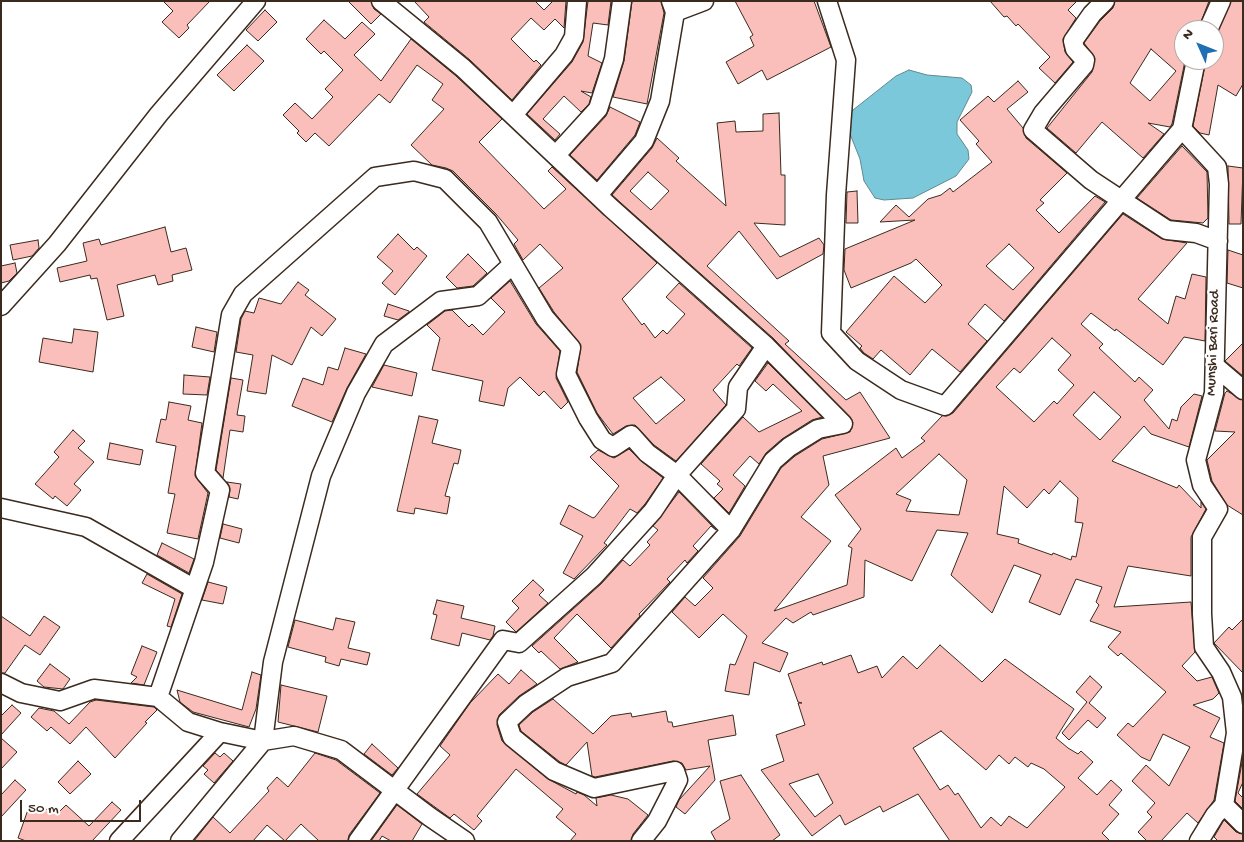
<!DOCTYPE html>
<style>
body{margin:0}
#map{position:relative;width:1244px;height:842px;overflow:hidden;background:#fff;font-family:"Gochi Hand",sans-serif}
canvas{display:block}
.frame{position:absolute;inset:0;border:2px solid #3b2a1e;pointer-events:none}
.north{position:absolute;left:1174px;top:20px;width:50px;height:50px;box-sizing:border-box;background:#fff;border:1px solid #b1aaa5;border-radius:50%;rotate:314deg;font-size:14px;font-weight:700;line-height:20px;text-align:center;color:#3b2a1e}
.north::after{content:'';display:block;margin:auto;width:18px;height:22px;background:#1f6fb2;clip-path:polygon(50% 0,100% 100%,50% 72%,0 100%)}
.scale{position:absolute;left:20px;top:800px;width:121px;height:22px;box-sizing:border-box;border:2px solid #3b2a1e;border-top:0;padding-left:6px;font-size:15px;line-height:18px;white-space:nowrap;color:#3b2a1e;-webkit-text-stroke:4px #fff;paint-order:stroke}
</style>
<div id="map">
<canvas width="1244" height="842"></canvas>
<div class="frame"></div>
<div class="north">N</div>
<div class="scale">50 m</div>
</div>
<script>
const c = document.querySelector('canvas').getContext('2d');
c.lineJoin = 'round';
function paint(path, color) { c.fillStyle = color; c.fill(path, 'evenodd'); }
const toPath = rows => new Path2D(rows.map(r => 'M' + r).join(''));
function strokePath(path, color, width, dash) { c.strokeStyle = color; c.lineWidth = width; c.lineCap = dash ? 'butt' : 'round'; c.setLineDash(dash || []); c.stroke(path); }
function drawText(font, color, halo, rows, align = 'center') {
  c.font = font + ' "Gochi Hand",sans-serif'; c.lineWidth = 4.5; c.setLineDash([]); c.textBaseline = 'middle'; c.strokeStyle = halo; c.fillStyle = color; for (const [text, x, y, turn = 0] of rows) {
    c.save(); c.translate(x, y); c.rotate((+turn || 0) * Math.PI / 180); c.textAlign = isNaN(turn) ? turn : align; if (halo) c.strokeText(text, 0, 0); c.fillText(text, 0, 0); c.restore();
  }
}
const water = toPath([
 [909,70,927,75,962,78,971,85,972,92,957,122,957,134,968,150,969,159,956,176,913,198,884,200,875,198,864,181,860,159,850,134,849,116,853,110,896,76,909,70]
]);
const building = toPath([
 [163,1,210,1,187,25,189,28,179,38,162,22,173,11,163,1],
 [348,1,371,1,374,9,381,14,371,24,348,1],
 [414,1,535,1,544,10,553,1,566,1,564,28,555,19,544,30,531,18,511,39,534,62,536,60,541,65,512,100,470,60,424,22,429,17,414,1],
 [588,1,611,1,608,25,593,23,588,56,602,63,592,93,581,91,591,97,589,104,581,112,564,96,543,119,560,134,555,140,527,114,572,62,583,42,588,1],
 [632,1,661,1,664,13,647,104,613,97,624,61,632,1],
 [735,1,814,1,831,47,767,80,762,70,738,84,726,62,754,46,750,37,753,35,735,1],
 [990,1,1077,1,1068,10,1076,18,1063,39,1065,52,1073,62,1055,83,1039,68,1050,57,1018,24,1016,26,1007,16,1004,17,990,1],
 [1115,1,1209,1,1198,30,1184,30,1184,66,1172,124,1170,127,1148,123,1164,134,1143,158,1102,122,1076,153,1047,128,1092,72,1095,58,1084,43,1100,21,1113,8,1115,1],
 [1151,49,1176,71,1150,101,1130,83,1151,49],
 [1231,1,1243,1,1243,84,1236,96,1218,85,1209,135,1200,133,1193,126,1206,60,1214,60,1214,39,1231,1],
 [265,10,277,22,258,41,246,30,265,10],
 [324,20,345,39,362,22,375,34,354,55,381,81,411,39,456,76,502,119,479,142,544,209,566,189,548,171,552,167,657,263,622,299,642,325,644,323,655,338,663,330,667,334,685,314,666,297,679,283,752,348,739,366,737,364,713,390,726,405,676,461,654,445,635,425,626,426,613,434,597,413,577,372,581,345,554,312,539,288,563,268,540,244,523,260,514,244,518,240,496,214,453,171,446,168,432,165,411,145,444,109,432,100,443,84,417,65,390,103,379,94,329,146,315,133,306,142,297,133,299,131,283,115,295,103,312,119,333,97,325,89,343,70,324,51,321,54,306,39,324,20],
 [661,377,685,400,656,424,633,398,661,377],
 [247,45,264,61,234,91,217,75,247,45],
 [1018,81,1028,92,1007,109,1023,128,1026,138,1067,173,1040,200,1044,203,1036,210,1059,233,1095,196,1105,202,1004,321,985,304,968,324,987,341,960,372,932,349,910,375,881,350,873,359,864,353,860,348,862,346,846,332,894,276,925,303,942,285,916,259,911,263,851,288,844,270,845,249,915,220,880,222,896,205,909,217,928,199,941,195,950,188,953,192,992,162,976,144,979,141,960,120,988,96,994,102,1018,81],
 [1009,244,1034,268,1013,290,986,266,1009,244],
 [610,107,640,122,635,135,597,180,570,155,606,116,610,107],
 [779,113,781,175,785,175,785,225,754,223,780,257,819,238,824,245,823,254,777,279,739,231,707,266,789,341,785,344,846,400,860,392,890,438,823,456,829,485,801,517,831,541,774,611,847,585,852,548,848,546,861,529,835,495,896,448,902,458,925,441,921,438,942,416,953,413,1123,214,1162,239,1187,243,1138,299,1168,324,1176,296,1185,299,1192,274,1206,277,1205,341,1184,337,1163,365,1116,329,1115,331,1091,313,1081,324,1103,344,1099,348,1135,382,1139,377,1153,390,1144,400,1169,429,1172,419,1177,421,1181,407,1194,394,1202,396,1189,447,1151,434,1144,426,1112,461,1177,488,1179,485,1201,508,1201,502,1206,509,1191,537,1191,576,1128,566,1114,607,1191,602,1195,652,1182,666,1197,681,1212,677,1219,693,1213,699,1193,705,1220,718,1210,737,1224,743,1214,800,1198,823,1187,813,1161,841,1147,841,1138,832,1152,817,1147,812,1155,803,1132,781,1146,765,1169,786,1190,747,1163,734,1150,761,1141,757,1117,735,1128,723,1133,727,1166,692,1121,653,1118,656,1108,647,1121,632,1090,621,1099,605,1096,602,1102,587,1076,579,1060,615,1029,602,1041,575,1014,565,992,613,951,575,968,533,937,530,912,581,865,560,864,597,813,615,811,612,793,623,786,618,762,643,788,653,780,672,754,662,749,695,725,691,730,664,735,665,747,636,723,614,699,638,672,612,685,597,695,606,713,588,703,578,740,536,781,468,795,456,822,439,850,432,853,422,773,338,612,195,652,148,657,138,679,158,676,161,726,206,717,123,735,121,736,132,763,131,763,114,779,113],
 [648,172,669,191,651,210,630,191,648,172],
 [1052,338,1071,355,1058,370,1074,385,1057,404,1054,401,1034,422,996,387,1014,368,1020,373,1052,338],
 [1094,392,1121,417,1100,440,1073,415,1094,392],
 [939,454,967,480,959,515,906,511,911,500,896,494,939,454],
 [1060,481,1078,498,1075,522,1083,523,1076,557,1072,556,1071,560,1053,553,1052,555,1018,543,1019,539,997,534,1004,486,1027,508,1044,489,1049,494,1060,481],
 [1182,146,1207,172,1208,218,1203,223,1171,220,1137,198,1182,146],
 [1228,166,1243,168,1241,224,1229,224,1228,166],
 [857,191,858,223,846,223,847,192,857,191],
 [165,227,171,252,186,248,192,270,172,275,173,281,158,285,155,275,117,285,124,316,107,320,97,278,91,279,90,275,60,282,57,268,87,261,83,243,99,239,101,245,165,227],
 [398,234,414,250,417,247,427,256,395,295,382,283,393,271,377,257,398,234],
 [38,240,39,248,32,256,13,260,10,245,38,240],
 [1228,250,1243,255,1243,288,1227,283,1228,250],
 [468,254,487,273,473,286,457,288,446,277,468,254],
 [15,263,17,273,9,281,1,283,1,266,15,263],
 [510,281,536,324,560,351,556,378,568,402,561,409,544,391,539,396,520,377,508,388,504,406,479,401,483,381,432,370,440,338,427,325,445,311,452,310,469,327,472,324,483,335,505,312,491,298,510,281],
 [298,282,309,290,305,295,336,319,322,336,311,327,292,365,272,355,266,394,247,391,253,355,236,352,241,319,245,311,254,313,259,298,281,304,298,282],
 [388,304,409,311,409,312,398,320,384,316,388,304],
 [196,327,217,332,214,352,192,347,196,327],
 [74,329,98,332,93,372,39,362,43,338,72,343,74,329],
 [1243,343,1243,376,1225,361,1243,343],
 [345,348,366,354,347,388,332,422,292,406,303,378,323,385,328,367,338,370,345,348],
 [768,363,822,417,812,420,782,439,766,453,759,464,750,456,733,475,745,486,729,513,714,498,723,489,717,484,720,481,701,464,743,417,759,432,802,411,773,384,766,391,755,381,768,363],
 [384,365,417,373,412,396,372,387,384,365],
 [184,375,210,377,207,395,183,394,184,375],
 [231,378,243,380,237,415,245,416,243,432,230,430,223,478,216,470,231,378],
 [1227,391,1243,400,1243,515,1227,505,1212,481,1207,460,1235,432,1215,431,1225,393,1227,391],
 [169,402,191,406,188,420,202,423,195,476,208,493,198,539,167,533,175,494,168,493,176,446,156,442,161,419,166,420,169,402],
 [419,416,438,420,432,443,461,450,458,464,454,463,445,496,450,497,447,514,415,508,414,514,397,511,419,416],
 [73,430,85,441,78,448,94,462,74,484,81,490,67,506,55,496,53,499,35,484,59,457,54,452,73,430],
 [110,443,143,450,140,465,107,459,110,443],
 [629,449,641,461,663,478,645,504,637,513,630,509,604,543,607,545,574,579,563,573,583,536,560,524,569,505,593,518,595,517,619,486,590,457,598,450,614,458,629,449],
 [227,482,241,484,238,499,229,497,230,488,227,482],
 [679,492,716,530,711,526,693,546,698,551,687,563,685,560,667,579,670,582,639,614,640,616,611,648,577,614,554,638,578,662,560,669,541,651,539,653,532,646,601,584,623,560,630,566,650,545,647,542,658,530,653,526,679,492],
 [223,524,242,529,239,543,220,538,223,524],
 [162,543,194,559,189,573,157,555,162,543],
 [147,574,182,594,171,627,167,626,175,599,142,583,147,574],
 [533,580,544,590,539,595,548,603,516,632,506,622,519,608,512,601,533,580],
 [208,582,227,587,223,604,202,600,208,582],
 [437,600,464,606,461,618,495,626,493,636,490,640,462,633,459,646,431,639,437,615,433,614,437,600],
 [1,616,30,636,44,616,60,627,40,655,25,645,5,673,1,673,1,616],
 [336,618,355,622,348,648,370,653,367,665,341,659,339,666,325,662,326,657,288,647,295,620,333,630,336,618],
 [1243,619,1243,673,1214,643,1229,627,1232,630,1243,619],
 [940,645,982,682,1005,659,1074,709,1056,738,1068,748,1078,754,1081,751,1093,762,1078,778,1097,795,1111,780,1122,790,1109,805,1119,814,1102,833,1110,841,950,841,918,794,883,812,880,806,845,825,840,815,812,836,761,770,784,761,776,735,805,725,798,703,802,703,798,702,788,674,822,662,823,665,851,655,858,673,877,666,882,678,903,656,917,669,940,645],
 [941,731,986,770,999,755,1009,764,1015,757,1028,767,1031,763,1044,769,1065,787,1027,828,1009,816,1001,826,991,817,981,828,958,793,955,795,948,785,940,790,913,748,941,731],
 [818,774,833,803,815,817,789,784,818,774],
 [142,646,157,652,144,685,131,683,137,677,131,674,142,646],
 [50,664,70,679,63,689,44,687,37,681,50,664],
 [521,670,537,684,519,696,499,715,497,725,502,741,548,779,576,794,577,792,584,795,597,806,596,798,611,795,628,799,648,815,633,834,631,841,570,841,576,834,556,817,563,809,516,769,477,816,482,821,474,830,454,814,450,818,417,794,450,755,440,746,470,703,498,674,509,684,521,670],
 [252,672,261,675,256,709,249,727,193,712,180,702,177,690,242,710,252,672],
 [1090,676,1102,687,1089,703,1106,718,1097,728,1088,720,1069,740,1062,733,1087,702,1076,692,1090,676],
 [281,685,327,696,318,732,278,722,281,685],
 [553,699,593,734,611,716,631,713,632,717,666,711,668,722,672,722,673,727,733,715,736,735,708,740,715,780,685,814,676,807,679,800,710,766,686,770,682,763,673,761,595,777,592,776,587,742,566,765,560,762,521,731,519,725,533,712,553,699],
 [96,700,154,707,157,710,145,722,147,723,115,758,86,727,70,744,51,727,47,731,31,717,39,708,54,711,69,724,90,702,96,700],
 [12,705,21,713,1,735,1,716,12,705],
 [1,738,17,752,1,769,1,738],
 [372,744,398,768,392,775,364,754,372,744],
 [215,753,220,757,224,753,233,761,214,783,204,774,208,770,203,766,215,753],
 [315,753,336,760,380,793,349,835,348,841,319,841,301,824,285,841,267,825,253,841,194,841,213,817,230,833,269,791,267,788,277,777,288,787,315,753],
 [1243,757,1243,782,1238,793,1243,798,1243,809,1235,801,1243,757],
 [78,761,91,774,70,794,58,782,78,761],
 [741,775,780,835,772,841,716,841,711,832,730,819,720,781,741,775],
 [15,780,26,790,1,817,1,795,15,780],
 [112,802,121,810,92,841,26,841,18,838,30,804,58,813,66,805,89,826,112,802],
 [397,805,422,824,412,841,391,841,382,836,379,841,371,841,397,805],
 [1224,820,1236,832,1243,834,1243,841,1218,841,1214,837,1224,820]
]);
const street = toPath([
 [381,1,463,68,611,208,766,346,843,424,818,429,789,447,773,461,731,530,612,663,567,677,526,704,507,722,512,737,554,771,594,788,675,771,678,780,657,821,641,841],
 [671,1,675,12,704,1],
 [827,1,846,60,836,195,831,333,857,361,901,390,945,406,1182,129],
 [1105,1,1092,14,1073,41,1075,49,1085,60,1084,65,1043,113,1033,130,1091,180,1167,230,1196,233,1218,241],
 [1208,30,1221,1],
 [1196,60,1182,129,1217,167,1219,184,1214,393,1196,460,1202,485,1218,509,1202,537,1202,614,1204,647,1221,672,1232,697,1236,733,1243,738],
 [513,115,564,55,574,37,577,1],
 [556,155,598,109,614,59,622,1],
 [598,195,644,141,660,101,675,12],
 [1,306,57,244,159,114,256,1],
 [1215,366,1243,390],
 [1,508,86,527,195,589],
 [1,683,21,693,60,701,94,689,158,697,188,722,220,732,263,741,294,736,341,750,430,817,465,841],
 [158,697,204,562,220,490,205,473,231,315,243,294,375,177,414,171,445,179,488,222,545,318,571,348,566,374,588,418,602,440,613,447,631,435,647,453,677,475,731,530],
 [1224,805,1243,824],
 [119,841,220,732],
 [180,841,263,741,273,662,321,476,356,393,384,344,441,301,478,296,513,264],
 [358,841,503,640,519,643,594,576,653,511,677,475,736,409,738,387,766,346],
 [1199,841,1215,815,1224,805,1236,733]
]);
const streetNames = [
 ["Munshi Bari Road",1214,343,-88]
];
paint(water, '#7bc8da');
strokePath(water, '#61898f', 1);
paint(building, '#fbbfbb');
strokePath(building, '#3b2a1e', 1);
strokePath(street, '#3b2a1e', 21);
strokePath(street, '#fff', 18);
drawText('15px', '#3b2a1e', '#fff', streetNames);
</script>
